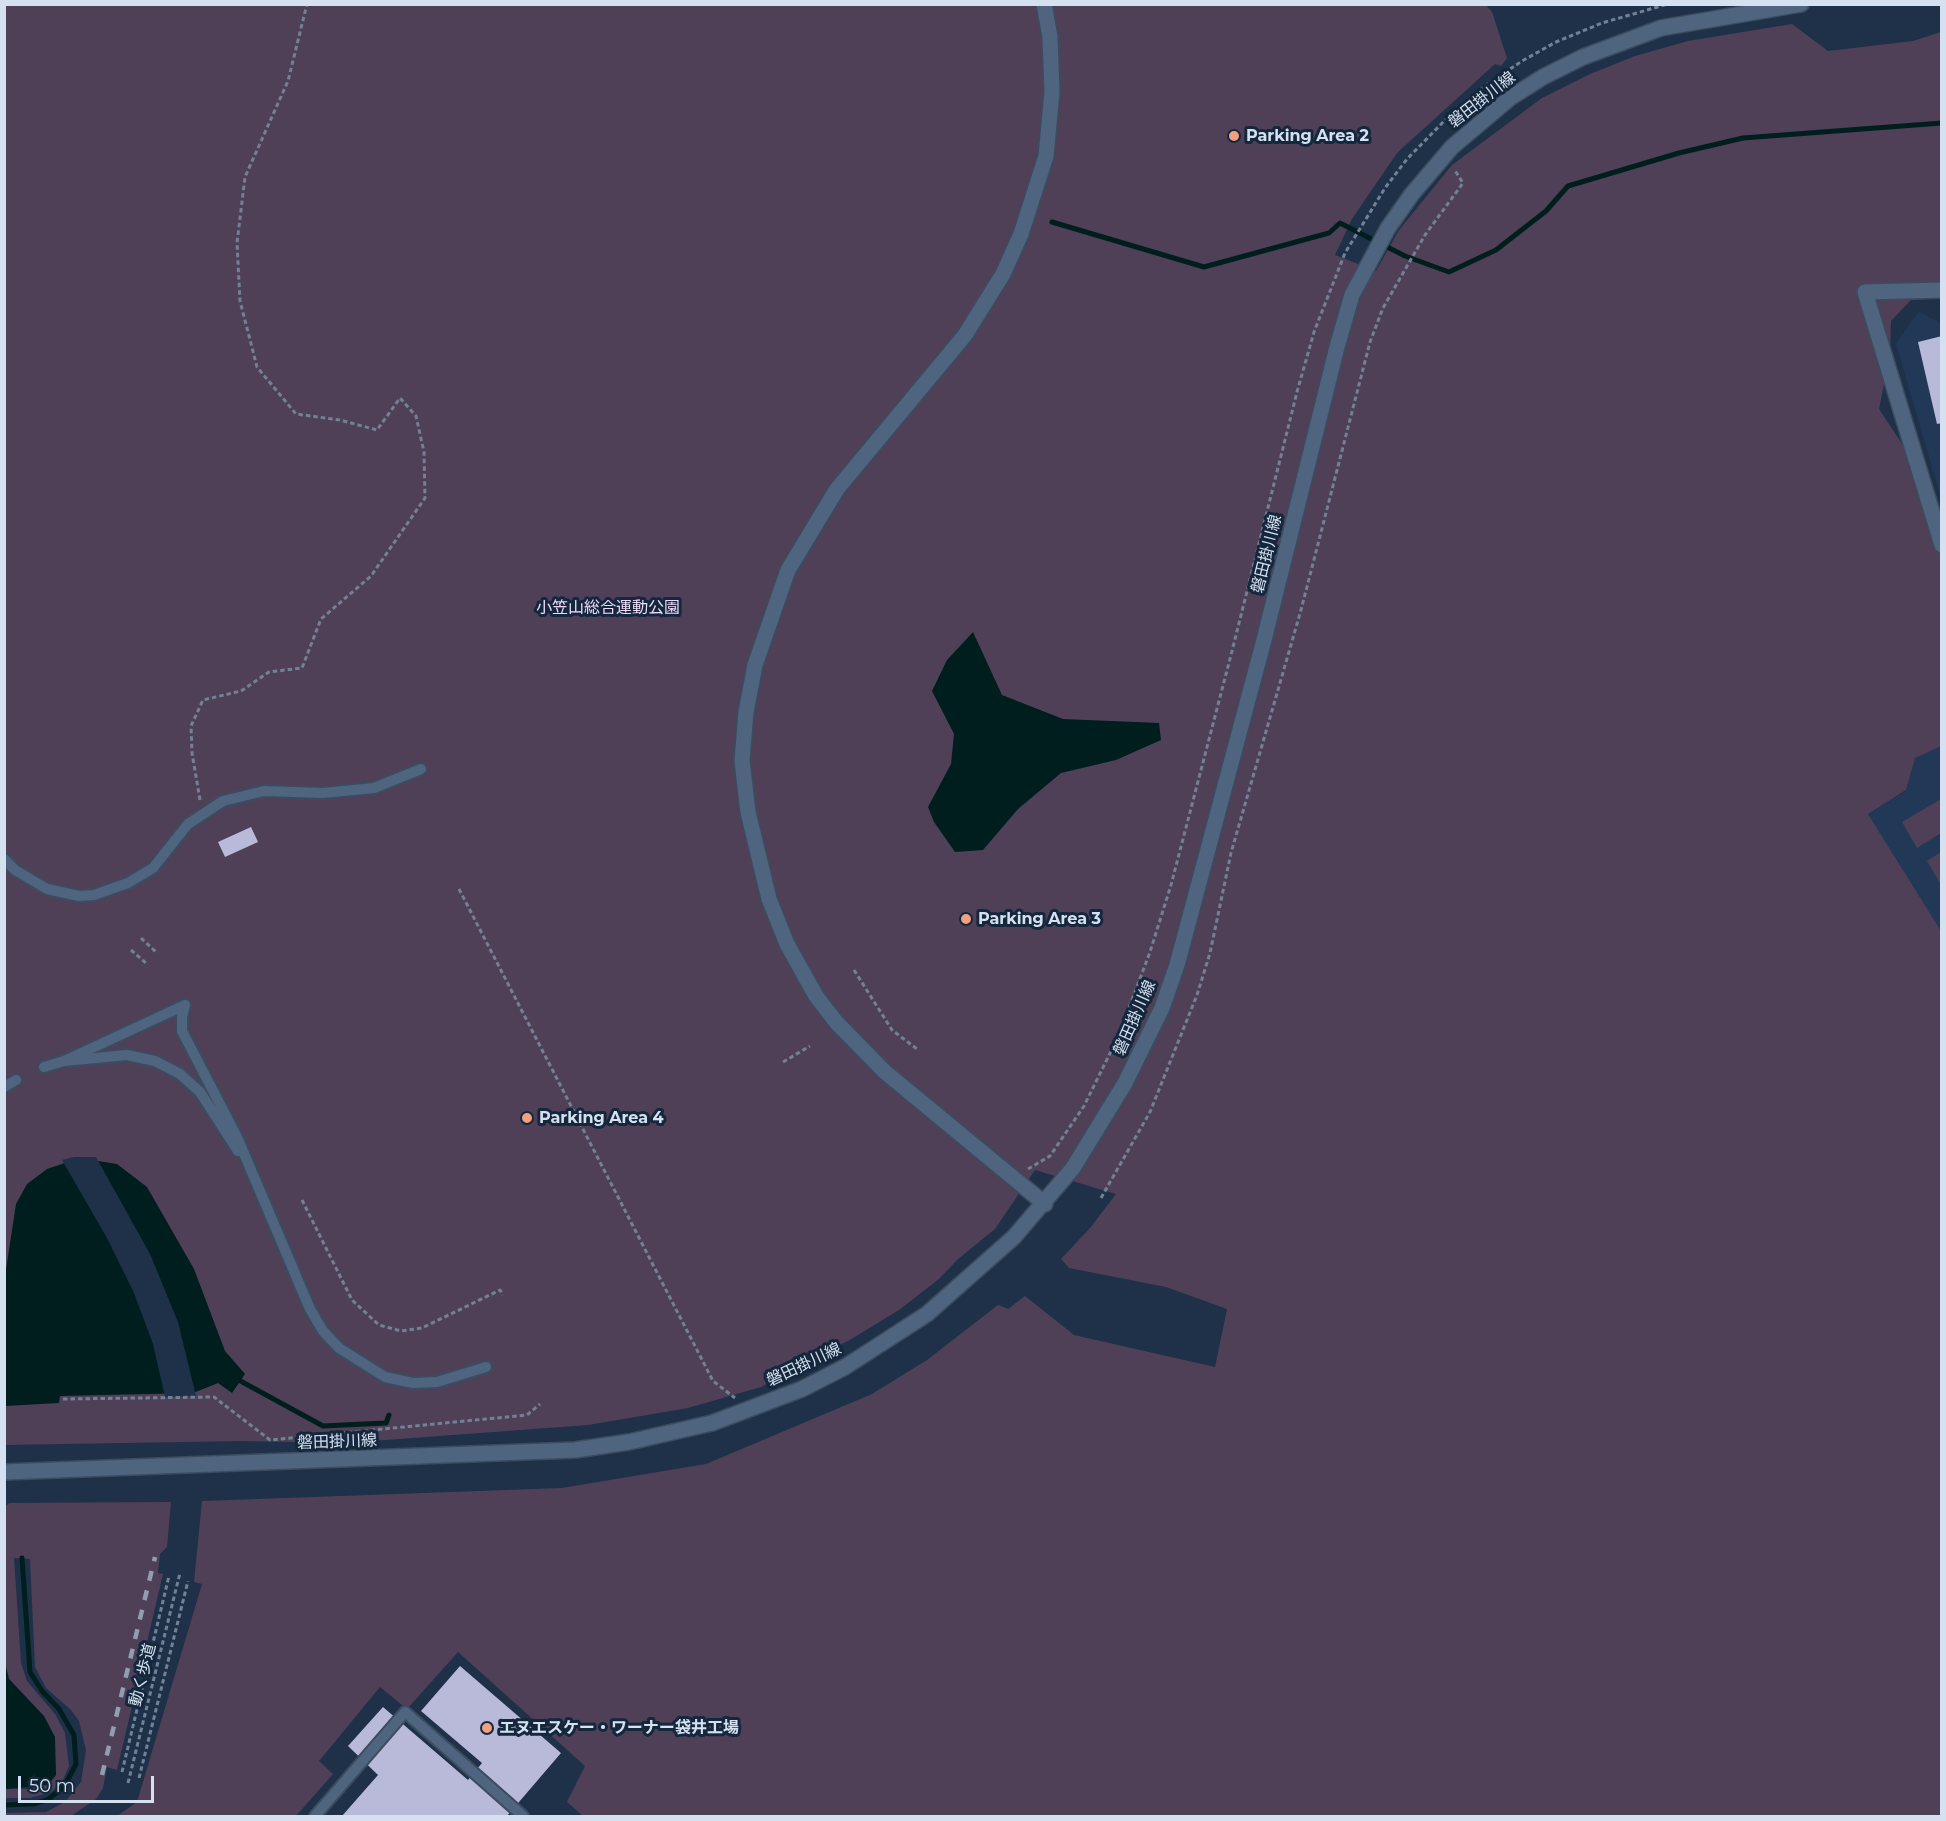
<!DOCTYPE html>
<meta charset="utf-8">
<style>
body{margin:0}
#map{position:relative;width:1946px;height:1821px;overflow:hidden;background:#1e3148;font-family:Montserrat,sans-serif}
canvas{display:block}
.frame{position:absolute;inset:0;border:6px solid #d5e1f0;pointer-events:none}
.scale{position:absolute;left:18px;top:1776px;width:136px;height:27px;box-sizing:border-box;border:3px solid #d5e1f0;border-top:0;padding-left:8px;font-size:18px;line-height:21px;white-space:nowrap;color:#d5e1f0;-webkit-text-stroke:4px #14273d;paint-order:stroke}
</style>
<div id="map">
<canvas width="1946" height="1821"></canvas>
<div class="frame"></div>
<div class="scale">50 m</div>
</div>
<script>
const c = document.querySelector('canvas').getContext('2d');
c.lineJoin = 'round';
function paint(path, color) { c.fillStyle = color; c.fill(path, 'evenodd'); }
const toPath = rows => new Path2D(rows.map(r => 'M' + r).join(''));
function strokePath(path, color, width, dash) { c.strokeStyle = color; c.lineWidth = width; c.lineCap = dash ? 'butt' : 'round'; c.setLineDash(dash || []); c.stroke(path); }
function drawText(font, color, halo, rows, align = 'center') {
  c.font = font + ' Montserrat,"Noto Sans JP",sans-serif'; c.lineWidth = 6; c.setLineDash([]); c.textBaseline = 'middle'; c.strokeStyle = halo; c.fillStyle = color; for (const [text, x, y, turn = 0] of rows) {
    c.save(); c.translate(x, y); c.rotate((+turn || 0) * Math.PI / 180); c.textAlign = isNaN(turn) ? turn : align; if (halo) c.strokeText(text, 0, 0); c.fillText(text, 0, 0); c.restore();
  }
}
const built = toPath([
 [1919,311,1941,324,1941,498,1896,344],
 [1941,743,1941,931,1868,814,1906,791,1915,758]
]);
const green = toPath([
 [4,5,1486,5,1492,12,1507,58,1501,66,1495,64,1397,153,1352,219,1335,255,1376,271,1399,230,1452,165,1542,98,1590,74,1635,56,1688,41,1792,24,1828,51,1913,41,1941,32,1941,298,1911,300,1891,321,1890,354,1879,409,1918,468,1941,545,1941,746,1915,758,1906,790,1868,814,1941,931,1941,1816,583,1816,567,1802,585,1766,458,1652,407,1709,380,1687,319,1761,333,1774,296,1816,117,1816,137,1802,202,1584,194,1582,202,1501,562,1488,706,1464,872,1394,927,1360,998,1305,1008,1309,1025,1296,1074,1335,1215,1367,1227,1309,1166,1287,1069,1268,1061,1259,1090,1228,1116,1194,1035,1170,995,1229,957,1260,939,1279,899,1310,848,1341,804,1362,761,1387,688,1408,588,1425,345,1443,242,1441,5,1445],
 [1941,799,1941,833,1917,848,1902,822],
 [1941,852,1941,885,1927,861],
 [171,1502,167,1547,160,1554,158,1573,163,1574,117,1770,107,1767,103,1788,96,1799,71,1816,5,1816,5,1813,46,1812,65,1802,81,1782,86,1750,79,1721,71,1710,46,1688,35,1667,30,1559,14,1558,21,1663,27,1681,55,1714,65,1733,69,1766,63,1780,51,1792,30,1798,5,1798,4,1789,29,1789,54,1748,55,1737,9,1679,5,1663,5,1507,9,1503]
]);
const water = toPath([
 [973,632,1002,695,1063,719,1159,723,1161,740,1116,760,1061,773,1018,809,983,850,955,852,934,822,928,807,951,764,954,734,932,691,947,660],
 [74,1160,92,1160,117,1164,147,1187,194,1269,225,1351,245,1374,232,1393,218,1383,193,1393,60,1396,59,1403,5,1406,5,1276,16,1204,27,1184,47,1169],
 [5,1663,9,1679,44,1716,55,1737,56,1775,48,1785,5,1789]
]);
const pier = toPath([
 [74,1157,96,1157,150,1254,178,1322,196,1396,165,1397,153,1344,134,1293,107,1238,62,1160]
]);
const stream = toPath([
 [1052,222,1204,267,1329,233,1340,223,1405,256,1449,272,1496,250,1546,211,1568,186,1679,153,1743,138,1942,123],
 [235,1378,323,1426,386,1423,389,1415],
 [4,1805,33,1804,47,1800,64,1787,76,1764,74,1735,59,1709,42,1691,30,1672,22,1558]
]);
const building = toPath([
 [1942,336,1942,423,1937,424,1918,342],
 [251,827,258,842,225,857,218,842],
 [460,1666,561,1753,507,1816,342,1816,378,1775,348,1746,383,1707,468,1780,482,1763,421,1711]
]);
const path = toPath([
 [200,800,192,753,191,726,203,700,241,691,269,672,302,668,321,619,371,576,425,498,424,452,416,416,400,398,377,430,340,420,296,414,257,367,240,301,237,243,245,177,288,81,307,4],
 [459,889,713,1381,735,1398],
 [141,938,156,952],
 [131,950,146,963],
 [854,970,892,1030,917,1049],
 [783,1062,810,1046],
 [1028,1169,1050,1156,1084,1106,1118,1037,1150,952,1171,885,1231,655,1297,392,1314,332,1345,253,1385,188,1407,159,1455,110,1485,86,1522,61,1556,42,1602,23,1668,4],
 [1101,1198,1150,1112,1197,995,1210,953,1231,853,1301,610,1370,342,1383,308,1425,235,1463,183,1454,169],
 [302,1200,352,1300,379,1325,401,1331,422,1328,500,1290,503,1295],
 [63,1399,214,1397,270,1440,527,1415,540,1404],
 [122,1772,169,1576],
 [139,1778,188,1581],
 [128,1783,180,1573]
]);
const lane = toPath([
 [4,859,15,870,47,889,79,896,94,895,128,883,153,868,188,824,223,801,264,791,323,793,374,788,421,769],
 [185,1005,182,1017,182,1031,237,1137,310,1309,323,1331,339,1348,385,1377,413,1383,437,1382,486,1367],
 [64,1061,127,1055,155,1061,180,1074,200,1092,238,1151],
 [44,1067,64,1061,185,1005],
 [4,1087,16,1080],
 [315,1816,405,1712,523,1816]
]);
const secondary = toPath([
 [1044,4,1050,37,1052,92,1046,156,1021,234,1003,274,965,335,837,489,788,570,755,665,746,712,742,761,748,812,769,899,787,944,816,996,836,1022,885,1072,1045,1204],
 [1942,290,1865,292,1942,545],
 [4,1472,575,1450,629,1442,712,1423,802,1389,845,1367,927,1314,1014,1237,1073,1168,1125,1083,1162,1008,1177,965,1264,640,1337,347,1352,295,1388,228,1412,194,1452,147,1510,98,1543,77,1583,57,1661,28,1801,4]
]);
const rail = toPath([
 [102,1775,155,1557]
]);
const markers = [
 [1234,136,6,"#f2a07e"],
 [966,919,6,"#f2a07e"],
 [527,1118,6,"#f2a07e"],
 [487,1728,6,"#f2a07e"]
];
const streetNames = [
 ["磐田掛川線",1482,100,-38],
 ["磐田掛川線",1267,554,-76],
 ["磐田掛川線",1135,1018,-66],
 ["磐田掛川線",804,1365,-25],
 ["磐田掛川線",337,1442,-2],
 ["動く歩道",143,1675,-76]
];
const poiNames = [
 ["Parking Area 2",1246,136],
 ["Parking Area 3",978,919],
 ["Parking Area 4",539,1118],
 ["エヌエスケー・ワーナー袋井工場",499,1728]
];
const parkNames = [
 ["小笠山総合運動公園",608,608]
];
paint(built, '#213956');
paint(green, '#4f4057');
paint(water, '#011e1e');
paint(pier, '#1e3148');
strokePath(stream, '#011e1e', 5);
paint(building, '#b9bada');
strokePath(lane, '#3c4c60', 14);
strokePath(secondary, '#3c4c60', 18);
strokePath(path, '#728195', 3, [4.5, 3]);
strokePath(lane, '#4f647e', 10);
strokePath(secondary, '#4f647e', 15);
strokePath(rail, '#8f9eb0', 4.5, [10, 10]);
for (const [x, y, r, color] of markers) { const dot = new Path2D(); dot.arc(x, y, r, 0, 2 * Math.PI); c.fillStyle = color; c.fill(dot); strokePath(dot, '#14273d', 2); }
drawText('16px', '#d5e1f0', '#14273d', streetNames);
drawText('bold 16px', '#d5e1f0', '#14273d', poiNames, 'left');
drawText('16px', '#efdbf9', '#14273d', parkNames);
</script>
